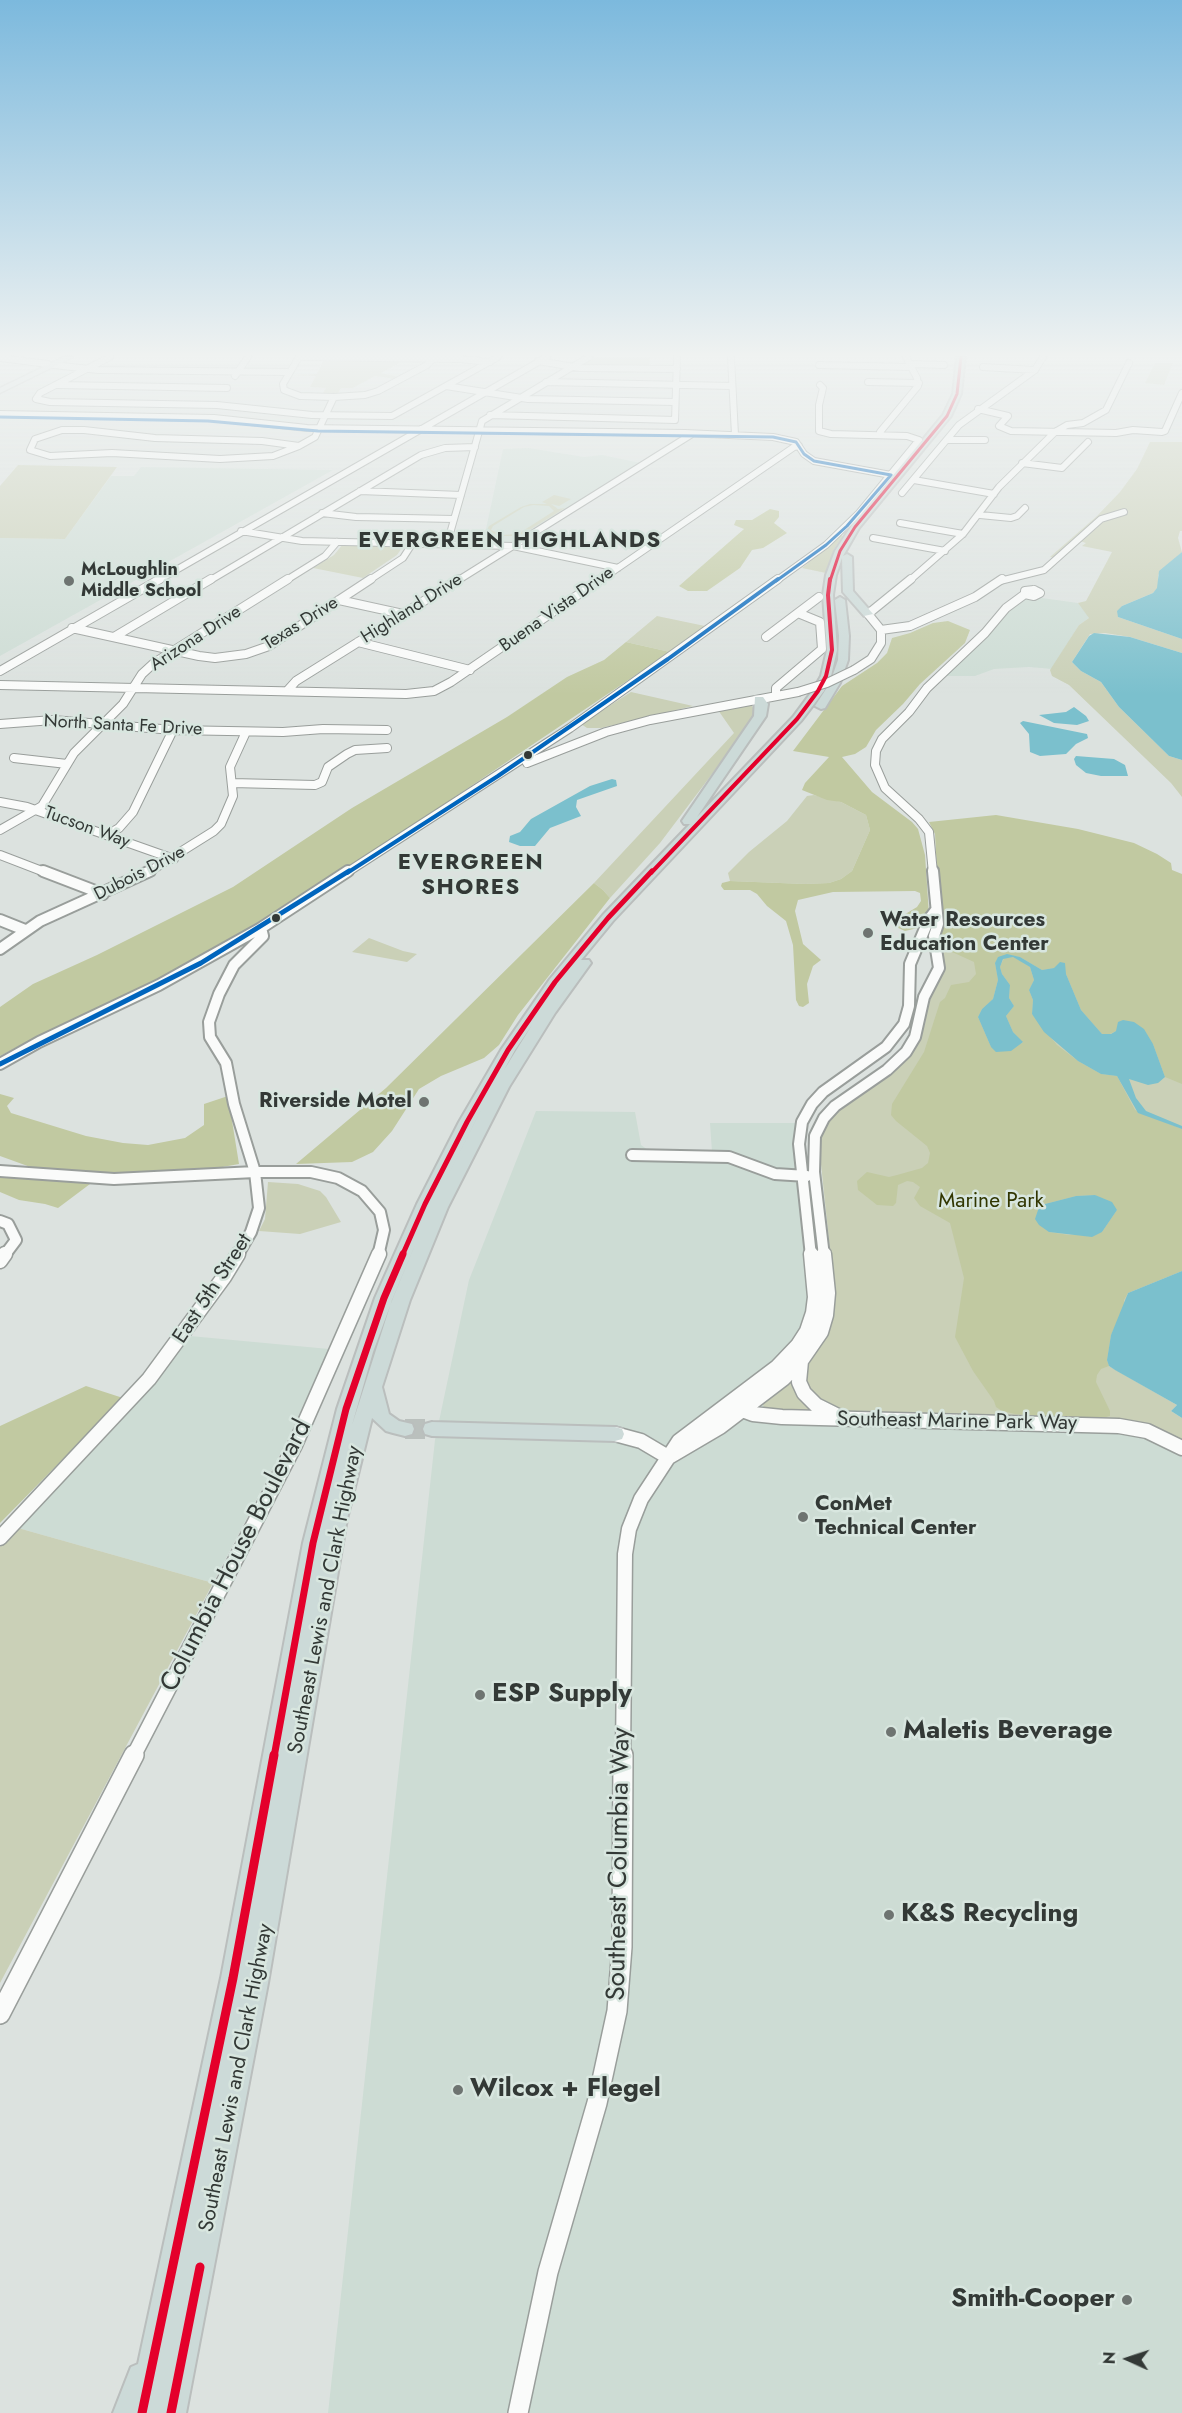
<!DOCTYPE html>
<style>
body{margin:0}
#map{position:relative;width:1182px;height:2413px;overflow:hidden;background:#dce2df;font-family:Jost,sans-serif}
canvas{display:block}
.north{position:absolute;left:1098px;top:2329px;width:60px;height:60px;-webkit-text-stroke:4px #d8e6df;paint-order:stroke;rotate:273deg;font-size:16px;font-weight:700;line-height:24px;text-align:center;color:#333936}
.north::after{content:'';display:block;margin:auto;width:21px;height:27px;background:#333936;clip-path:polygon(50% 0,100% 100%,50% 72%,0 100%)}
</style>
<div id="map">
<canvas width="1182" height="2413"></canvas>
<div class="north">N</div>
</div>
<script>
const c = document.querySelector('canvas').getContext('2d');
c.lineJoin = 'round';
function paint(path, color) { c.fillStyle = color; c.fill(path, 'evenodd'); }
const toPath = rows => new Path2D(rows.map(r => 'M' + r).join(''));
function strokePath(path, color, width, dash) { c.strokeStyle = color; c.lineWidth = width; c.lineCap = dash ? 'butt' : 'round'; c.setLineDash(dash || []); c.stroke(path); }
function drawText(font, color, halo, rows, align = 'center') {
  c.font = font + ' Jost,sans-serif'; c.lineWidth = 5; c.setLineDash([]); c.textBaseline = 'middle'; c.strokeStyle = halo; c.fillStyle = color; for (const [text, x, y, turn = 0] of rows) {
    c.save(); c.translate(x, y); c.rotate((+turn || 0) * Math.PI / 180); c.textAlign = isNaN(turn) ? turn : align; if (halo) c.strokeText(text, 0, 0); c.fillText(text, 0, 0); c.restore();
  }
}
const built = toPath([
 [529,448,584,457,602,455,641,463,512,543,483,543,503,449],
 [141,467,333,470,0,656,0,538,65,539,111,476,134,476],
 [1023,598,1042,598,1078,603,1088,615,1089,618,1079,625,1052,669,1029,667,994,669,975,676,943,676],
 [536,1111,635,1112,641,1145,648,1150,659,1151,712,1152,710,1123,797,1123,794,1136,795,1171,821,1171,830,1250,827,1333,807,1367,1024,1418,1182,1442,1182,2413,328,2413,435,1440,469,1280],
 [190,1336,329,1349,287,1441,213,1583,18,1528,106,1437,159,1377]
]);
const green = toPath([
 [593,357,650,357,649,367,579,366],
 [324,359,400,360,398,364,381,373,399,377,395,379,375,376,353,388,341,388,337,395,322,395,326,388,310,387,316,376,292,375,317,374],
 [1155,363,1173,363,1164,385,1145,383],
 [1150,442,1182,442,1182,531,1180,531,1178,538,1182,552,1158,575,1158,588,1153,593,1122,606,1118,617,1182,639,1182,653,1130,637,1105,633,1090,634,1072,662,1081,671,1101,682,1119,707,1169,756,1182,760,1182,797,1171,783,1069,685,1052,676,1050,670,1079,625,1089,618,1078,603,1086,601,1112,552,1082,546,1086,543,1080,541,1061,559,1050,557,1097,516,1120,492,1137,469],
 [18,465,117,467,65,539,0,538,0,486],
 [554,495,571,499,559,506,551,504,558,509,565,508,515,539,512,538,514,536,498,536,487,530,489,526,521,507,530,504,547,504,542,502],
 [533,505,549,506,554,511,518,534,502,535,491,530,493,526,524,507],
 [841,535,843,536,834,549,826,573,802,568],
 [343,544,404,545,397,555,363,578,313,568,334,555],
 [657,616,705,626,670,652,626,642],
 [631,692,693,706,601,728,587,728,581,724],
 [747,704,752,706,756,713,743,733,660,843,610,898,603,890,594,883,734,733,718,710],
 [814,795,841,802,866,815,870,830,852,871,841,879,829,883,805,884,730,881,728,873,749,852,787,821,807,796],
 [1182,876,1182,1271,1128,1293,1109,1366,1177,1405,1171,1411,1182,1418,1182,1449,1137,1424,778,1411,764,1407,762,1403,807,1367,827,1333,830,1250,819,1145,822,1132,827,1121,840,1106,920,1037,925,1024,928,997,944,973,945,965,937,941,941,925,941,890],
 [369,938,403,951,417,954,407,962,352,952],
 [268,1182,298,1184,320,1191,326,1197,341,1222,300,1234,259,1231,265,1219],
 [18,1528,213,1583,0,1983,0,1547]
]);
const forest = toPath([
 [770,509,779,511,779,517,774,523,787,533,763,548,752,550,740,568,707,591,688,591,679,586,744,529,734,525,736,520,752,520],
 [948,621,970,630,965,643,920,684,903,704,876,730,866,747,855,754,842,757,872,792,912,822,918,829,925,855,929,915,918,928,905,931,896,927,902,916,917,907,921,901,920,893,915,891,833,892,798,900,795,911,803,944,821,960,813,966,807,984,809,1003,803,1007,799,1006,796,1000,793,945,786,921,767,906,757,894,750,890,724,890,721,886,722,883,730,881,805,884,829,883,841,879,852,871,870,830,866,815,841,802,827,800,802,790,805,783,829,757,793,751,842,686,877,663,887,653,892,638,910,633,933,623],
 [626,642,670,652,382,846,221,945,133,994,44,1033,0,1056,0,1007,33,984,97,955,233,887,352,808,507,717,567,677,604,660],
 [996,815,1078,829,1134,843,1157,854,1171,863,1172,870,1182,874,1182,1084,1165,1077,1153,1044,1116,1031,1106,1036,1102,1034,1081,1010,1066,974,1054,968,1042,970,1020,957,1007,955,995,963,998,980,993,999,982,1009,978,1017,991,1047,1023,1043,1013,1032,1006,1016,1014,1006,1009,998,1010,985,1002,974,1000,967,1004,958,1013,957,1023,962,1030,967,1034,980,1029,990,1033,1000,1032,1014,1057,1045,1078,1061,1101,1074,1117,1076,1135,1110,1182,1129,1182,1271,1128,1293,1124,1300,1124,1307,1111,1335,1107,1360,1109,1366,1101,1369,1097,1375,1096,1382,1110,1411,1110,1416,1106,1417,1049,1417,1015,1414,1002,1411,996,1407,994,1401,973,1371,955,1337,964,1278,950,1223,920,1206,914,1198,920,1187,913,1182,907,1181,898,1185,896,1203,893,1206,877,1205,858,1190,857,1181,867,1172,889,1177,897,1175,922,1168,928,1163,930,1153,927,1146,896,1121,891,1115,892,1104,924,1052,940,1002,945,998,951,985,969,982,976,974,974,962,952,952,937,938,941,925,941,890,937,872,935,834,929,822],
 [1095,1195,1117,1210,1102,1232,1069,1235,1049,1232,1045,1204,1076,1196],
 [594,883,603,890,610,898,518,1015,499,1045,484,1058,441,1076,419,1089,392,1131,373,1152,352,1162,296,1164,386,1088],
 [0,1094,14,1098,7,1106,11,1113,86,1136,123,1143,148,1145,185,1138,204,1125,204,1104,228,1096,239,1164,211,1169,113,1175,36,1169,0,1156],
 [0,1174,85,1181,90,1184,58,1208,45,1204,19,1200,0,1192],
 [86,1386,123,1398,0,1523,0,1426]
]);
const water = toPath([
 [1182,552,1182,639,1118,617,1117,611,1122,606,1153,593,1157,588,1159,571],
 [1094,633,1130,637,1182,653,1182,760,1169,756,1119,707,1101,682,1081,671,1072,662,1089,636],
 [1074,707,1086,716,1089,721,1077,725,1054,723,1039,715,1066,712],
 [1023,721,1087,734,1088,738,1076,744,1066,754,1040,756,1030,752,1029,734,1020,723],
 [1076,756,1114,759,1125,765,1128,776,1101,776,1086,773,1076,765,1074,759],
 [612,779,616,780,617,786,577,800,576,807,581,816,550,828,535,846,520,846,509,842,510,836,520,832,531,819,590,786],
 [1007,954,1020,957,1042,970,1054,968,1060,962,1065,963,1066,974,1081,1010,1102,1034,1111,1034,1116,1031,1118,1022,1123,1020,1134,1022,1144,1029,1153,1044,1165,1077,1158,1083,1148,1085,1129,1079,1136,1098,1146,1111,1182,1126,1182,1129,1138,1113,1117,1076,1101,1074,1078,1061,1044,1032,1032,1014,1033,1000,1029,990,1034,980,1030,967,1013,957,1003,959,1000,967,1002,974,1010,985,1009,998,1014,1006,1006,1016,1013,1032,1023,1042,1011,1051,996,1052,991,1047,978,1017,982,1009,993,999,998,980,995,963,998,957],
 [1095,1195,1112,1202,1117,1210,1102,1232,1092,1237,1049,1232,1039,1225,1035,1219,1039,1207,1045,1204,1076,1196],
 [1182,1271,1182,1418,1171,1411,1177,1405,1115,1370,1109,1366,1107,1360,1111,1335,1128,1293]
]);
const highwayTunnel = toPath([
 [405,1429,432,1429]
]);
const minorFar4 = toPath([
 [110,357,40,393,36,399,50,402,217,405,312,415,392,416,498,357],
 [299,357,283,384,284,390,300,396,334,397,365,395,378,391,427,365,433,359],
 [299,357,459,359,490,362],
 [731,357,735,435],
 [0,358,48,364],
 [538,361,580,368,677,369],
 [910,364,944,365],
 [54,365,98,370,289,372],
 [819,365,911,367],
 [983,367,1035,370],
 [235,376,248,357],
 [546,382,732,386],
 [868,382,919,383],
 [58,385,227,388],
 [446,386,528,399,675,402],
 [978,409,1008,416,999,426,1011,431,1116,433,1133,430,1162,432,1165,431,1182,393],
 [0,414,214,418,307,428,685,433,773,437,796,442,804,454,814,461,891,475],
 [490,415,675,420,677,357],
 [62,430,84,430,155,438,262,441,299,446,273,456,220,459,112,453,50,456,30,450,35,439,62,430],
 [881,435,880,432,918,386,917,378,906,357],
 [947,440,985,440],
 [299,446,315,437,334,397],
 [1022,463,1062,468,1088,442],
 [914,480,994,494],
 [360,491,461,495],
 [902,493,959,425,1035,370,1043,357],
 [322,513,356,517,454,519],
 [980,515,1011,518,1017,516,1025,508],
 [900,523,963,534],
 [241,531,302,541,513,546,618,568],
 [873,538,945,551],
 [447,544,482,421,589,357],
 [157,581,547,357],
 [209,581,421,455,445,448,475,447],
 [285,581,325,556,337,542],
 [368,581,403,558,412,544],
 [457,581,692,434],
 [599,581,794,447,799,446],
 [776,581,826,545,859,513,919,440,907,436,831,434,819,431,819,405,823,388,820,385],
 [909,581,963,534,999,487,1055,432,1067,425,1083,423,1106,410,1129,363],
 [1000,581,1044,570,1101,519,1124,512]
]);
const minorFar3 = toPath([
 [1034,590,1040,593,1034,596,1025,594,1025,591,1034,590],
 [339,600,403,614],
 [72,628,199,656,215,658,246,654,269,646,371,579],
 [881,630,910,626,975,597,1002,579],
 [114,637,211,579],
 [766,637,819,597],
 [358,642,470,670],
 [854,670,871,659,881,643,881,630,868,614,911,579],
 [0,671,160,579],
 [0,685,406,694,434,691,451,682,601,579],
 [287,691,296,681,459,579],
 [776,696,776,688,822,649,820,622,798,613],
 [0,724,53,720,173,730,283,732,323,729,387,730],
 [14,758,67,764],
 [527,763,606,732,650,720,798,692],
 [232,783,315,785,322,782,328,767,347,754,355,750,387,748],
 [0,802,27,807,174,859],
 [0,830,42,806,74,753,123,704,142,674,154,663,288,579],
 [107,835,119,828,133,812,173,730],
 [0,855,47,873],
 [147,873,214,831,221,824,233,796,230,767,246,732],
 [346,873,570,728,778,579],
 [933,873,929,832,919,819,885,788,875,765,876,751,882,739,909,712,927,688,985,633,1006,608,1025,594]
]);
const minorFar2 = toPath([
 [43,871,103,894],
 [0,920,25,930],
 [0,949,40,921,150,871],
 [0,1064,39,1042,159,985,261,928,348,871],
 [632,1155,729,1157,775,1174,807,1176],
 [0,1171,114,1179,255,1172,311,1172,338,1178,362,1191,380,1212,384,1230,378,1256],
 [0,1221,8,1224,16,1240,4,1256],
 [237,1256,251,1232,259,1208,255,1172,234,1104,226,1063,210,1037,209,1022,219,994,234,965,263,936,261,928],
 [811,1256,799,1144,802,1122,812,1104,823,1092,886,1047,904,1024,909,1006,910,964,929,919,936,910],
 [824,1256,814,1172,815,1136,824,1118,835,1106,887,1070,906,1052,915,1037,924,997,939,968,934,936,938,924,933,871]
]);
const minorFar1 = toPath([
 [0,1261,5,1254],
 [801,1361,799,1382,804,1393,816,1405,840,1417],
 [737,1408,753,1414,782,1417,1119,1426,1147,1431,1182,1448],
 [615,1434,641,1441,668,1457],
 [669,1457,720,1427,783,1379,801,1361,821,1332,826,1315,828,1293,824,1254],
 [0,1538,149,1379,224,1277,238,1254],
 [133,1757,295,1445,379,1254],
 [623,1757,625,1554,629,1529,641,1499,679,1441,777,1367,798,1345,807,1331,813,1313,815,1297,811,1254]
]);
const minor = toPath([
 [0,2014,134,1755],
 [518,2413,548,2272,597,2103,617,2011,622,1947,623,1755]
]);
const major = toPath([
 [64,357,73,357,0,393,0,388,64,357]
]);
const highway = toPath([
 [957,357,965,357,961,394,951,416,859,528,843,556,847,554,852,557,853,591,873,614,864,616,843,592,842,558,836,575,833,595,837,650,831,676,824,691,801,721,613,921,581,960,589,960,591,963,555,1013,509,1087,448,1207,410,1300,382,1387,389,1414,399,1421,412,1424,414,1429,412,1434,405,1436,393,1433,386,1431,372,1418,347,1519,268,1983,186,2413,113,2413,131,2367,138,2364,221,1978,303,1543,337,1409,375,1298,417,1204,459,1122,501,1050,550,979,603,915,690,824,684,824,682,821,754,716,755,697,763,697,768,704,766,716,697,817,793,717,813,690,821,676,827,650,823,595,826,575,835,551,852,525,943,415,953,394,957,357],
 [532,1025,504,1070,515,1050,532,1025],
 [481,1110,433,1205,475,1122,481,1110],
 [418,1238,392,1300,352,1425,373,1352,393,1298,418,1238],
 [840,597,845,600,849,636,848,660,840,683,825,708,821,709,815,706,830,683,838,660,839,636,835,600,840,597],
 [432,1422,615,1427,622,1429,624,1434,622,1439,615,1441,432,1436,425,1434,423,1429,425,1424,432,1422]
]);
const minorBridge = toPath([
 [798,692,827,683,854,670]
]);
const bus1Far4 = toPath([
 [830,581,840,551,855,527,947,416,957,394,961,357]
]);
const bus1Far3 = toPath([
 [651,873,797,719,818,691,826,676,832,650,828,595,830,579]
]);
const bus1Far2 = toPath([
 [402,1256,425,1204,467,1122,508,1050,555,982,608,918,652,871]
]);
const bus1Far1 = toPath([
 [274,1757,313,1543,346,1409,384,1298,403,1254]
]);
const bus1 = toPath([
 [142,2413,233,1978,274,1755],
 [171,2413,200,2267]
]);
const bus2Far2 = toPath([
 [0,417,208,421,318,431,773,437,796,442,804,454,814,461,891,475],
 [776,581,826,545,847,526,891,475]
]);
const bus2Far1 = toPath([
 [347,873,498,776,668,659,778,579]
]);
const bus2 = toPath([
 [0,1064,201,963,349,871]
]);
const markers = [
 [69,581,6,"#6e7471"],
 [528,755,5,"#333936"],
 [276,918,5,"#333936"],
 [868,933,6,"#6e7471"],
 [424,1102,6,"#6e7471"],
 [803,1517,6,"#6e7471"],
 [480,1695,6,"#6e7471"],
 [891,1732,6,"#6e7471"],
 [889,1915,6,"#6e7471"],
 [458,2090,6,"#6e7471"],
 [1127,2300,6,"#6e7471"]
];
const farPoinames = [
 ["McLoughlin",81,571],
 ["Middle School",81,592]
];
const farStreetnames = [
 ["Highland Drive",412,609,-32],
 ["Buena Vista Drive",557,610,-35],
 ["Texas Drive",301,624,-32],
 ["Arizona Drive",196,639,-33],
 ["North Santa Fe Drive",123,726,3],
 ["Tucson Way",87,828,20],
 ["Dubois Drive",140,874,-27]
];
const poiNames = [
 ["Water Resources",880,921],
 ["Education Center",880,945],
 ["Riverside Motel",412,1102,"right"],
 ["ConMet",815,1505],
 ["Technical Center",815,1529]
];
const parkNames = [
 ["Marine Park",991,1202]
];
const streetNames = [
 ["East 5th Street",213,1289,-57],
 ["Southeast Marine Park Way",957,1422,1],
 ["Southeast Lewis and Clark Highway",326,1600,-79],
 ["Southeast Lewis and Clark Highway",237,2078,-79]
];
const farDistrictnames = [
 ["EVERGREEN HIGHLANDS",510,542],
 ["EVERGREEN",471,864],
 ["SHORES",471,889]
];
const nearStreetnames = [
 ["Columbia House Boulevard",237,1556,-63],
 ["Southeast Columbia Way",620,1864,-89]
];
const nearPoinames = [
 ["ESP Supply",492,1695],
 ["Maletis Beverage",903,1732],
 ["K&S Recycling",901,1915],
 ["Wilcox + Flegel",470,2090],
 ["Smith-Cooper",1115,2300,"right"]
];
paint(built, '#cddcd4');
paint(green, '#cad0b7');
paint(forest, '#c1c9a1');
paint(water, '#7bc0cd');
strokePath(highwayTunnel, '#bac0bd', 20, [20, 10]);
strokePath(minorFar4, '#999e9b', 8);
strokePath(minorFar3, '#999e9b', 10);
strokePath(minorFar2, '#999e9b', 14);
strokePath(minorFar1, '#999e9b', 17);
strokePath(minor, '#999e9b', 22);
strokePath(major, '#babebd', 3);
strokePath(highway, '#babebd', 4);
strokePath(minorFar4, '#fafbfa', 6);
strokePath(minorFar3, '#fafbfa', 8);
strokePath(minorFar2, '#fafbfa', 10);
strokePath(minorFar1, '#fafbfa', 14);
strokePath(minor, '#fafbfa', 19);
paint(major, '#dfe7e7');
paint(highway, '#ccdad8');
strokePath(minorBridge, '#999e9b', 10, []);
strokePath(minorBridge, '#fafbfa', 8);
strokePath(bus1Far4, '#e4002b', 3);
strokePath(bus1Far3, '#e4002b', 4);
strokePath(bus1Far2, '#e4002b', 5);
strokePath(bus1Far1, '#e4002b', 7);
strokePath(bus1, '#e4002b', 9);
strokePath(bus2Far2, '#0065bd', 3);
strokePath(bus2Far1, '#0065bd', 4);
strokePath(bus2, '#0065bd', 5);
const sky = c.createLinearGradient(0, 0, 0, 695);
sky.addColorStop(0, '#7cb9dd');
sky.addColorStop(0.51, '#eff2f1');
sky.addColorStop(1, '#eff2f100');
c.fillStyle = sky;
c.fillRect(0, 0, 1182, 695);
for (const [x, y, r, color] of markers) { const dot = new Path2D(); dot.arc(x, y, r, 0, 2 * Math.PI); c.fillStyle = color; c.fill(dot); strokePath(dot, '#d8e6df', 2); }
drawText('bold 18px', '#333936', '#d8e6df', farPoinames, 'left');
drawText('18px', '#333936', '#d8e6df', farStreetnames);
drawText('bold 21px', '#333936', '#d8e6df', poiNames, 'left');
drawText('21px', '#313600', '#d8e6df', parkNames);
drawText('21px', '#333936', '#d8e6df', streetNames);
c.letterSpacing = '1.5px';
drawText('bold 22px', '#333936', '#d8e6df', farDistrictnames);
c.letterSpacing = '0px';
drawText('26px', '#333936', '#d8e6df', nearStreetnames);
drawText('bold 26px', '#333936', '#d8e6df', nearPoinames, 'left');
</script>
